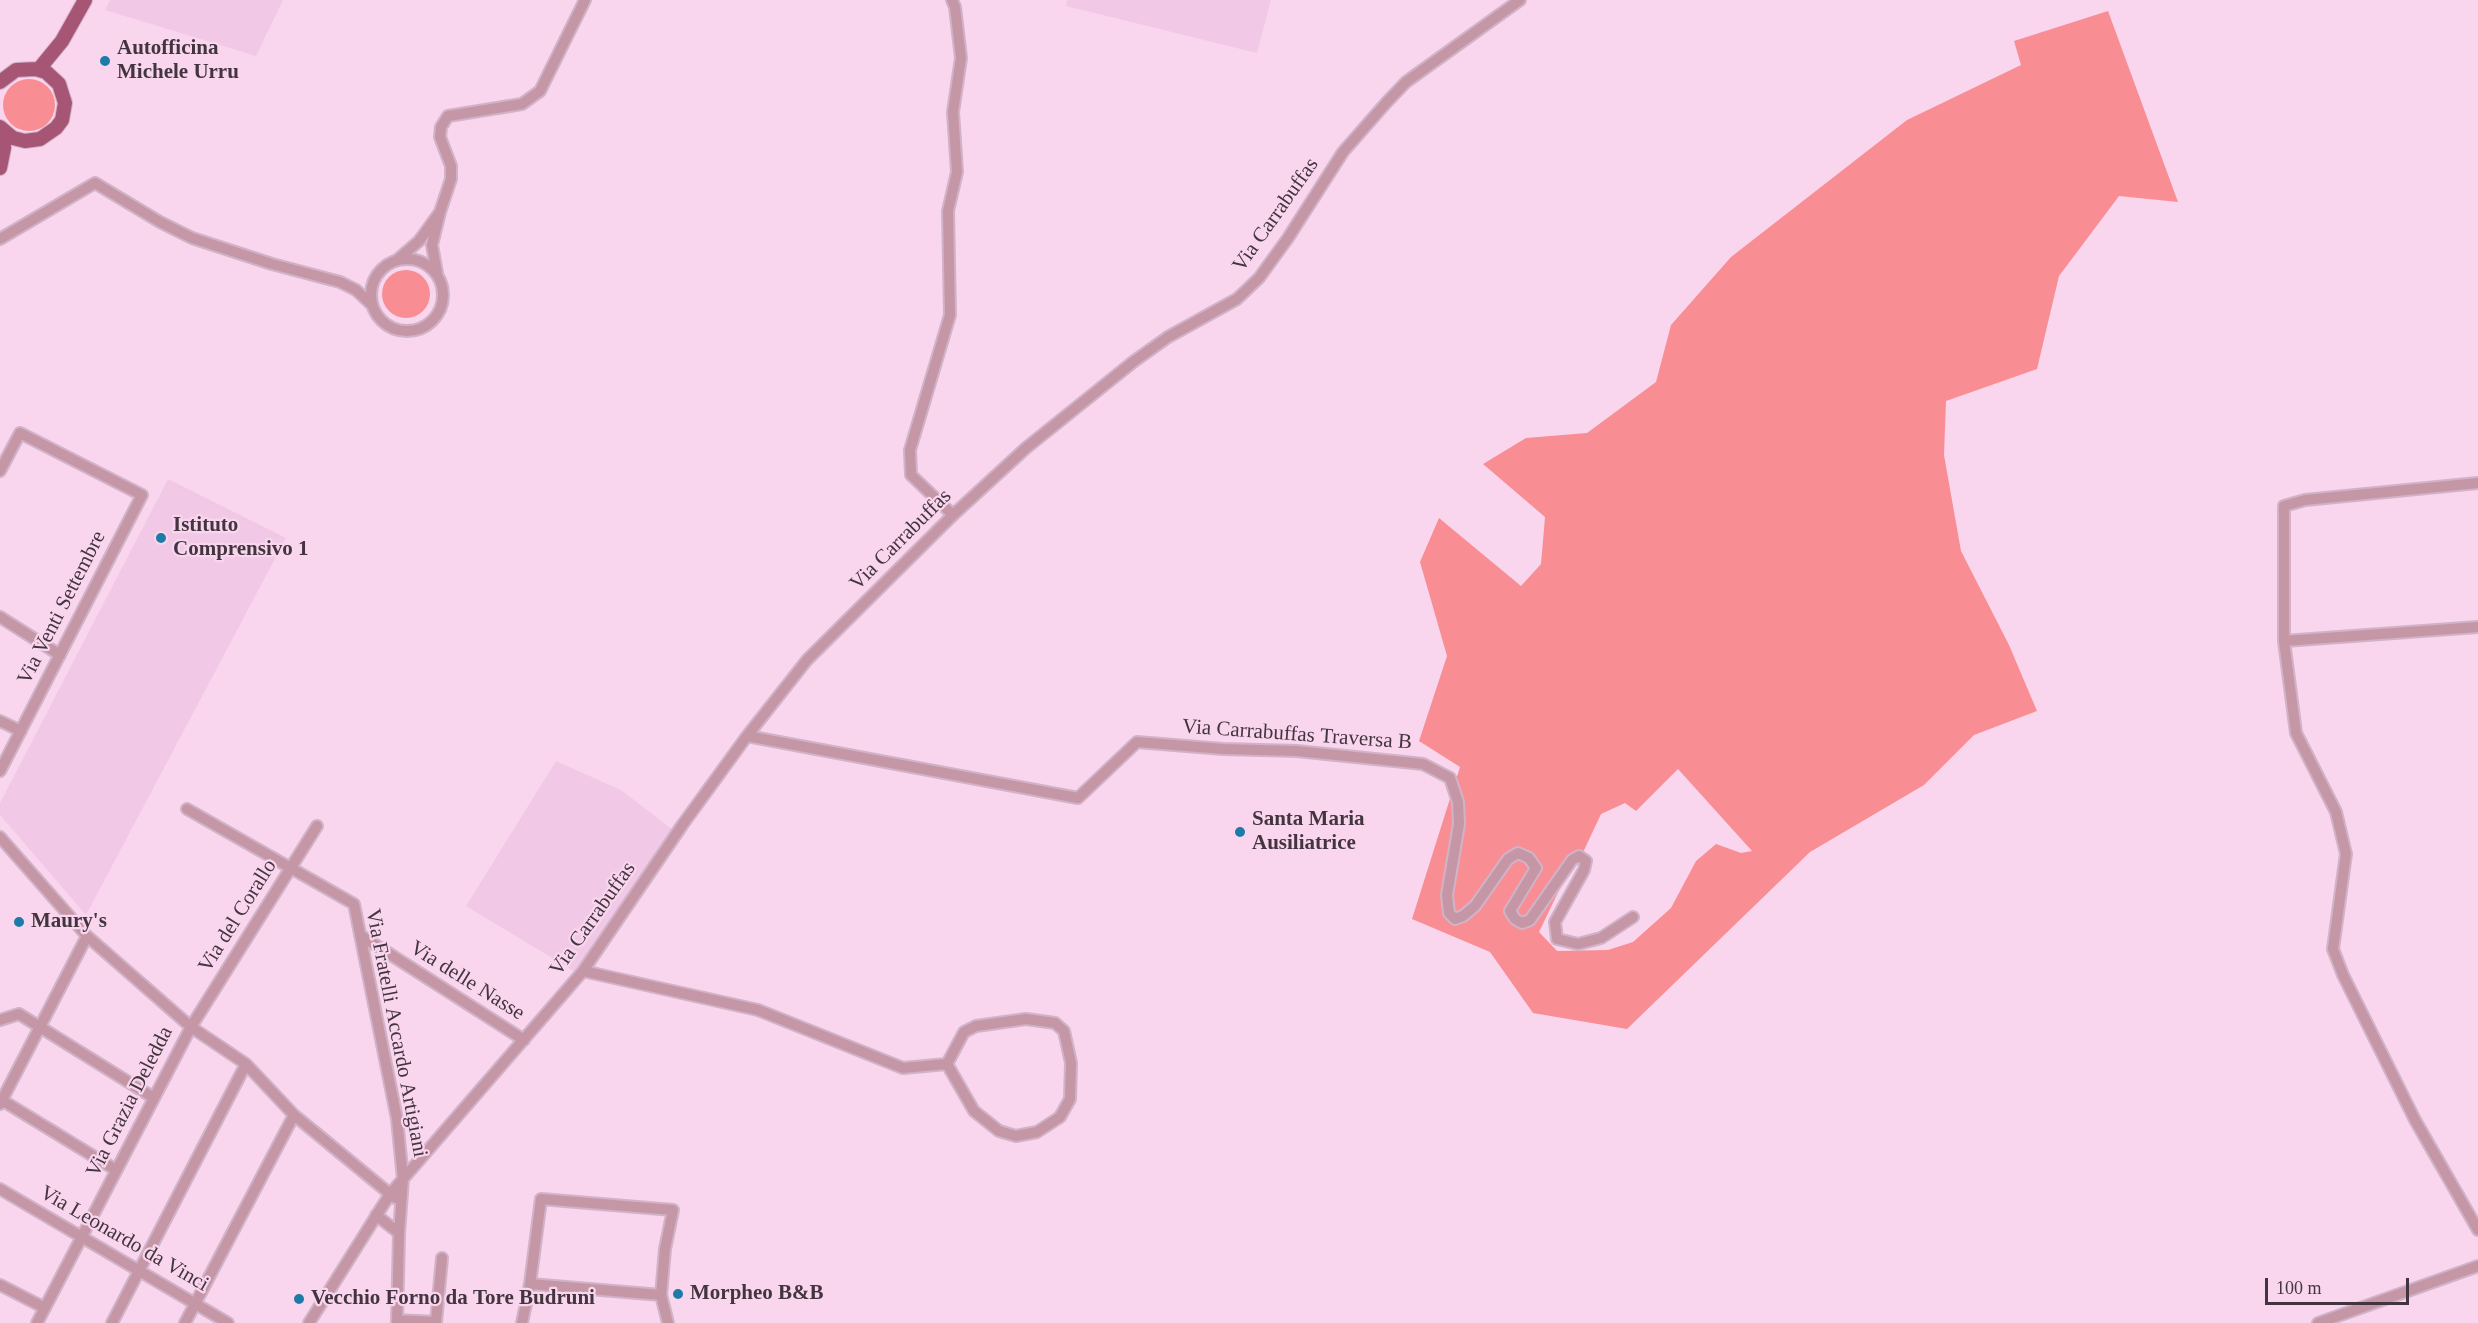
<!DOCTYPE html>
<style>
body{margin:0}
#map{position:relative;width:2478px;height:1323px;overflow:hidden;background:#f9d6ee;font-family:"Times New Roman",serif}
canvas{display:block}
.scale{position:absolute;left:2265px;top:1278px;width:144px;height:27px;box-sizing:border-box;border:3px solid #43353f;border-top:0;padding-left:8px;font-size:18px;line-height:21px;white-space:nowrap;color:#43353f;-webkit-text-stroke:4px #f9d6ee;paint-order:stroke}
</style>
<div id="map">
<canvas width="2478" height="1323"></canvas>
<div class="scale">100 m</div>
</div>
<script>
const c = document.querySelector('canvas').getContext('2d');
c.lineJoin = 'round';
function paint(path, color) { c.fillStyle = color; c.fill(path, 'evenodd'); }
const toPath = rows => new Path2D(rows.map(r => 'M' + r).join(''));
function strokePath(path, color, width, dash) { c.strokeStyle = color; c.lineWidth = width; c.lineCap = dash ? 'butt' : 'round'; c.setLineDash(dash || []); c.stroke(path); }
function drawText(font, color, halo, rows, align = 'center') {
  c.font = font + ' "Times New Roman",serif'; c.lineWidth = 4.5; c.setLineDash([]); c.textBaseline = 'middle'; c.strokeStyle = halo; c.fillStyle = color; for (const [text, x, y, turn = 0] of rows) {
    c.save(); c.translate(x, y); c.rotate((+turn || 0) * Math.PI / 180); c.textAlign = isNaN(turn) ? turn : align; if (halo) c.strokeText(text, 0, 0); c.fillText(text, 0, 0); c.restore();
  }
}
const built = toPath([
 [110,0,283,0,256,56,105,10],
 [1067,0,1271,0,1257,53,1066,6],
 [168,479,286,538,86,915,0,815,0,803],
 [556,761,621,790,673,830,577,973,466,906]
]);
const green = toPath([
 [2108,11,2178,202,2119,196,2059,276,2037,369,1946,401,1944,455,1961,551,2009,645,2037,711,1974,735,1924,785,1810,852,1627,1029,1533,1013,1490,952,1412,919,1460,767,1419,741,1447,656,1420,562,1439,518,1521,586,1541,564,1545,517,1483,464,1526,438,1587,433,1656,382,1671,325,1731,257,1907,120,2021,65,2014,41],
 [1678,769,1752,851,1741,853,1716,844,1696,861,1671,908,1633,942,1608,950,1557,951,1539,932,1562,884,1579,861,1601,814,1625,803,1636,811],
 '3 105a26 26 0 1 1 52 0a26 26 0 1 1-52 0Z',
 '382 294a24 24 0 1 1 48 0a24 24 0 1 1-48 0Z'
]);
const minor = toPath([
 [952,0,955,7,961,58,953,112,957,172,948,211,950,315,910,450,911,475,953,515],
 [440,212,451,179,451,166,440,137,441,127,448,116,522,104,540,91,585,0],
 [0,239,95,183,160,222,192,238,272,264,340,282,356,290,372,305],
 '371 295a36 36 0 1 1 72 0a36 36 0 1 1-72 0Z',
 [397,260,419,241,440,212,432,245,437,273],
 [0,471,20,433,142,495,0,771],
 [2478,483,2305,500,2284,506,2284,641,2296,733,2336,812,2346,854,2333,949,2343,975,2415,1120,2478,1230],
 [0,617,60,655],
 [2284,641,2478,627],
 [0,721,21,731],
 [747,736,1078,798,1137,742,1223,749,1297,751,1423,764,1450,778,1458,802,1459,824,1447,895,1449,913,1455,919,1463,916,1475,906,1508,859,1518,853,1529,858,1536,868,1510,911,1515,919,1522,923,1530,920,1572,860,1579,856,1586,861,1584,870,1555,922,1557,939,1578,944,1601,938,1633,917],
 [187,809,354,904,397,1119,403,1179,399,1233,397,1323],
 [0,837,87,936,191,1027,246,1064,294,1115,395,1198],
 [360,935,524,1040],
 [583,971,758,1010,903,1068,947,1064],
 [1026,1019,1055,1023,1064,1031,1071,1063,1070,1099,1060,1117,1037,1132,1016,1136,999,1131,974,1111,947,1064,964,1032,976,1026,1026,1019],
 [0,1020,19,1014,154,1098],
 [0,1099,116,1170],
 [0,1104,87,936],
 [0,1189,228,1323],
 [376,1215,399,1233],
 [530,1284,661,1295],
 [0,1285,45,1308],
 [397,1320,436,1322,442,1258],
 [37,1323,191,1027,317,826],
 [112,1323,246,1064],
 [185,1323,294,1115],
 [309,1323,390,1194,583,971,683,824,747,736,807,660,953,515,1026,448,1133,362,1168,337,1237,299,1259,278,1288,238,1343,152,1386,103,1406,82,1520,0],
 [522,1323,530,1284,541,1199,673,1210,665,1249,661,1295,668,1323],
 [2318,1323,2478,1266]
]);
const major = toPath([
 [36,69,39,69,62,41,85,0],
 [0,82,16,70,36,69,46,72,59,84,65,103,62,120,56,128,40,139,25,141,13,138,0,127],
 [0,168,4,148,3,131]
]);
const markers = [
 [105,61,6,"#1e7ba8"],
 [161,538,6,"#1e7ba8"],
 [1240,832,6,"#1e7ba8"],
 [19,922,6,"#1e7ba8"],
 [678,1294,6,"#1e7ba8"],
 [299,1299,6,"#1e7ba8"]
];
const poiNames = [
 ["Autofficina",117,49],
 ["Michele Urru",117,73],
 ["Istituto",173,526],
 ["Comprensivo 1",173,550],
 ["Santa Maria",1252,820],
 ["Ausiliatrice",1252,844],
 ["Maury's",31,922],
 ["Morpheo B&B",690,1294],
 ["Vecchio Forno da Tore Budruni",311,1299]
];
const streetNames = [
 ["Via Carrabuffas",1276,215,-55],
 ["Via Carrabuffas",901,540,-45],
 ["Via Venti Settembre",62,608,-63],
 ["Via Carrabuffas Traversa B",1297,735,4],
 ["Via del Corallo",238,916,-58],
 ["Via Carrabuffas",593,919,-55],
 ["Via delle Nasse",467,981,32],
 ["Via Fratelli Accardo Artigiani",396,1033,79],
 ["Via Grazia Deledda",130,1102,-63],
 ["Via Leonardo da Vinci",124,1239,30]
];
paint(built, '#f1c9e6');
paint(green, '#f88e93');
strokePath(minor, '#d1b3c8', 14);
strokePath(major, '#d1b3c8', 16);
strokePath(minor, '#c597a6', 10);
strokePath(major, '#a65674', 14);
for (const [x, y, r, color] of markers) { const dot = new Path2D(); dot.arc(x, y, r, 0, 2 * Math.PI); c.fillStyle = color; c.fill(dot); strokePath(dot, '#f9d6ee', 2); }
drawText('bold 21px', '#43353f', '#f9d6ee', poiNames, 'left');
drawText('21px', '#43353f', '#f9d6ee', streetNames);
</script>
